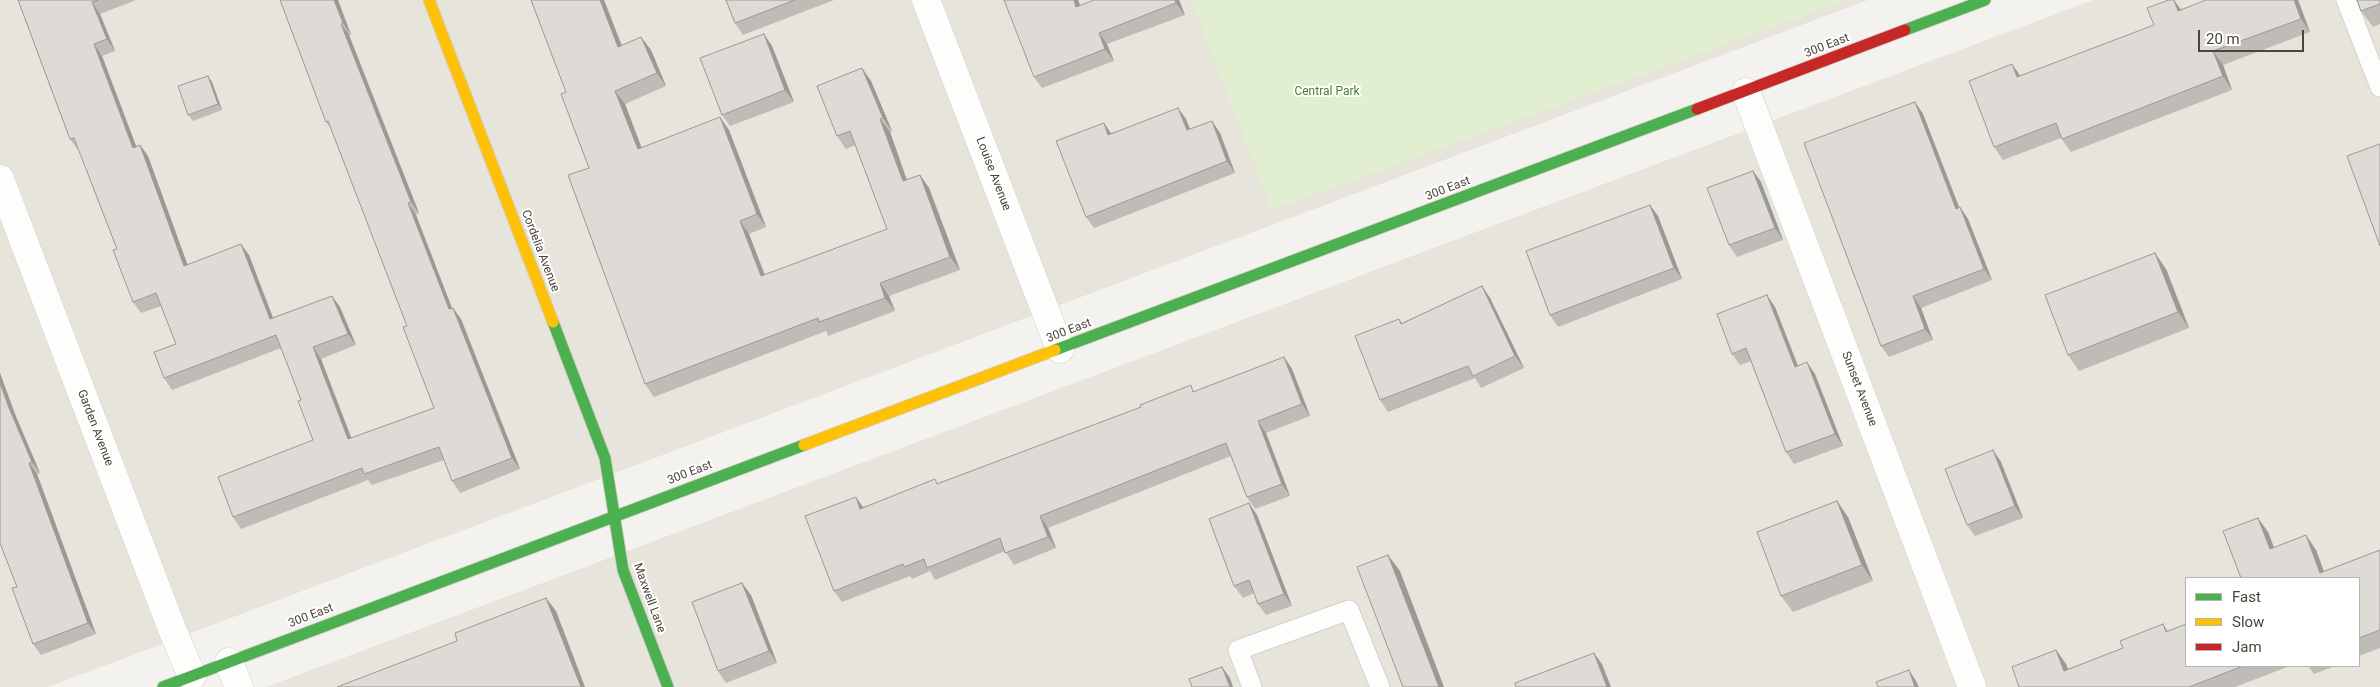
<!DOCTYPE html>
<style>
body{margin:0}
#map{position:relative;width:2380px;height:687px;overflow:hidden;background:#f4f2ee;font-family:Roboto,sans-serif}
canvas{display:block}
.legend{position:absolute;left:2185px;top:577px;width:175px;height:90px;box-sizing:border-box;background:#fff;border:1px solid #b7b4b0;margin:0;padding:6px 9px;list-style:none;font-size:15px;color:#4b4439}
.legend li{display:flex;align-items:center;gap:10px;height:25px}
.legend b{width:25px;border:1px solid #b7b4b0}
.scale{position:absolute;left:2198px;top:30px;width:106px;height:22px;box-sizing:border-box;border:2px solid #4b4439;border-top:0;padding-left:6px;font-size:15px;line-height:18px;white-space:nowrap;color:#4b4439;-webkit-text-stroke:4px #fff;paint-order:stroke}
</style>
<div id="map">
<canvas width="2380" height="687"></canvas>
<ul class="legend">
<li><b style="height:6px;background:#4caf50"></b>Fast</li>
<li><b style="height:6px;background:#ffc107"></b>Slow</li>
<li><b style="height:6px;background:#c62828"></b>Jam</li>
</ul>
<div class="scale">20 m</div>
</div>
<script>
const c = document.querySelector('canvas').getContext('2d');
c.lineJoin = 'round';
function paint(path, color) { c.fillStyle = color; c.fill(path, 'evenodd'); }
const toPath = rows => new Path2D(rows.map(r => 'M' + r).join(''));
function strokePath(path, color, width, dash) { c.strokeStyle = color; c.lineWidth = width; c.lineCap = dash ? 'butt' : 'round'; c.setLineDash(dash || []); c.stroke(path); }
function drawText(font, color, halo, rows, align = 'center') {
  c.font = font + ' Roboto,sans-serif'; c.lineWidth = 4; c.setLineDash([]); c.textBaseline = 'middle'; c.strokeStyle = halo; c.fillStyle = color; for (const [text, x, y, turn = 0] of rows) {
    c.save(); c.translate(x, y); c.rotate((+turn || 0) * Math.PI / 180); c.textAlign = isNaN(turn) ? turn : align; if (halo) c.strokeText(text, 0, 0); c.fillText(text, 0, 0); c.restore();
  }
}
const residential = toPath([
 [0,0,1868,0,48,687,0,687],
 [2093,0,2380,0,2380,687,266,687],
 [2186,578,2359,578,2359,666,2186,666]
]);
const green = toPath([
 [1191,0,1847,0,1272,210]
]);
const lane = toPath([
 [2346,0,2380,87],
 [1252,687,1238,650,1349,610,1380,687]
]);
const street = toPath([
 [926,0,1060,349],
 [1746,92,1972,687],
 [0,179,172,629,192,676],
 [229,662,239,687]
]);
const fast = toPath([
 [1905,30,1985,0],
 [553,322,605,458,623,570,668,687],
 [1055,350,1697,109],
 [163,687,804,445]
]);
const slow = toPath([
 [429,0,553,322],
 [804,445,1055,350]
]);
const jam = toPath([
 [1697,109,1905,30]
]);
const wall = toPath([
 [18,0,136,0,100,14,115,51,102,56,136,146,140,145,148,156,187,264,249,255,273,318,340,307,356,345,321,359,351,438,434,408,407,326,332,130,326,122,280,0,338,0,351,35,349,35,419,213,416,215,452,308,453,308,461,319,520,469,460,493,452,481,444,460,372,485,368,480,241,529,233,517,313,440,301,400,281,348,172,390,164,378,176,344,161,306,141,313,133,302,117,249,79,150,78,150,70,139],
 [531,0,604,0,622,45,651,50,666,86,625,104,641,147,729,130,766,227,749,234,765,275,887,229,856,145,846,149,837,136,862,68,871,81,892,131,890,132,907,180,920,175,929,188,960,270,889,296,895,311,828,336,826,331,654,397,645,384,589,168,566,92],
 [726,0,834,0,743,35,735,23],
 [1078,0,1080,5,1179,0,1185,15,1107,44,1114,61,1042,88,1034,77],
 [2169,0,2174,0,2181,9,2298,0,2310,32,2223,65,2232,90,2071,152,2061,138,2003,160,1994,147,2154,25],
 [2380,0,2380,24,2373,27,2361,11],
 [772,46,794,102,730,126,722,115],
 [212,82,222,110,193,121,188,115],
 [1915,102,1923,114,1959,207,1968,219,1992,280,1921,308,1933,340,1889,357,1881,346],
 [1186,119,1190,129,1220,133,1235,173,1094,228,1086,217,1104,123,1111,133],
 [1753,171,1761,182,1783,240,1737,257,1729,245],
 [1650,205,1658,216,1682,279,1558,327,1550,315],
 [2166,269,2189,328,2079,371,2068,355],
 [1482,286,1490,298,1524,368,1481,388,1475,378,1388,412,1380,400,1399,319,1402,323],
 [1775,307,1798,366,1815,374,1843,446,1794,464,1786,452,1751,361,1740,365,1732,354],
 [1284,357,1292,369,1310,416,1266,433,1290,496,1255,509,1247,497,1231,456,1048,528,1056,548,1014,565,1005,551,935,580,930,571,912,579,910,576,842,602,834,591,856,497,863,507,938,483,1195,391],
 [17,419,40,473,37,474,96,634,41,655,33,644,17,587],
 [1993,450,2001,462,2023,518,1975,536,1967,525],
 [1257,515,1292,606,1266,615,1258,604,1254,593,1243,598,1234,586],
 [1848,517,1873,581,1793,612,1781,596],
 [2268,532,2274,548,2316,550,2324,571,2380,550,2380,648,2359,656,2359,578,2241,578],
 [751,595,777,663,726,683,718,671],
 [2163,624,2168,631,2186,666,2290,666,2235,687,2019,687,2056,650,2066,664,2068,669,2123,648],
 [2308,666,2335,666,2314,674]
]);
const shadedWall = toPath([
 [334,0,338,0,351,35,343,23],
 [600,0,604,0,627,60,618,47],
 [1074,0,1078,0,1085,18,1076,7],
 [1175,0,1179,0,1185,15,1176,3],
 [2174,0,2182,12,2178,11],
 [2294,0,2298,0,2310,32,2301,19],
 [92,2,100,14,115,51,107,39],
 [341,24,349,35,419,213,411,202],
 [1099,33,1107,44,1114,61,1105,49],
 [764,34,772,46,794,102,785,90],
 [641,37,651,50,666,86,657,73],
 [94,44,102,56,141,159,133,148],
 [2213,51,2223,65,2232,90,2223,76],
 [2012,64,2021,77,2017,77],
 [862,68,871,81,892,131,883,118],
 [208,76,212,82,222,110,218,104],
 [615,91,625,104,647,162,638,149],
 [1915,102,1923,114,1964,220,1956,209],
 [1178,108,1186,119,1195,142,1187,130],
 [720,117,729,130,766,227,757,214],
 [880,119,890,132,912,195,903,181],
 [1212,121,1220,133,1235,173,1227,161],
 [1104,123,1112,135,1108,135],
 [140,145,148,156,192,277,184,266],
 [1753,171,1761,182,1783,240,1775,228],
 [920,175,929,188,960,270,950,257],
 [408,203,416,215,457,321,449,309],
 [1650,205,1658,216,1682,279,1674,268],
 [1960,207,1968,219,1992,280,1984,269],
 [740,221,749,234,770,289,761,276],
 [241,244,249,255,278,331,270,319],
 [2155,253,2166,269,2189,328,2178,312],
 [880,283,889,296,895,311,885,298],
 [1482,286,1490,298,1524,368,1515,356],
 [1767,295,1775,307,1803,379,1795,367],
 [332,296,340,307,356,345,348,334],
 [1913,296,1921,308,1933,340,1925,329],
 [453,308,461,319,520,469,512,458],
 [313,347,321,359,356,450,348,439],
 [1284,357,1292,369,1310,416,1302,404],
 [1807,362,1815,374,1843,446,1835,434],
 [0,373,17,419,40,473,32,462,9,408,0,383],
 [1258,421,1266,433,1290,496,1282,484],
 [1993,450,2001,462,2023,518,2015,506],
 [29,463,37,474,96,634,88,623],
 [856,497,864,509,860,509],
 [1837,501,1848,517,1873,581,1862,565],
 [1249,503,1257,515,1292,606,1284,594],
 [1040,516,1048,528,1056,548,1048,537],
 [2258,518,2268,532,2280,563,2270,549],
 [2306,535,2316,550,2326,578,2320,573],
 [1388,555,1400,571,1444,687,1439,687],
 [742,583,751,595,777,663,769,651],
 [546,598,556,611,585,687,581,687],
 [2056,650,2066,664,2074,685,2064,671],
 [1594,653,1602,664,1611,687,1607,687],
 [1222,667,1230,678,1233,687,1230,687],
 [1909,670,1916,681,1919,687,1915,687]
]);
const building = toPath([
 [18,0,98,0,92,2,107,39,94,44,133,148,140,145,184,266,241,244,270,319,332,296,348,334,313,347,348,439,434,408,403,327,407,326,328,121,326,122,280,0,334,0,343,23,341,24,411,202,408,203,449,309,453,308,512,458,452,481,439,447,364,474,362,468,233,517,218,477,313,440,298,401,301,400,276,335,164,378,154,352,176,344,156,293,133,302,113,250,117,249,74,138,70,139,18,0],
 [531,0,600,0,618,47,641,37,657,73,615,91,638,149,720,117,757,214,740,221,761,276,887,229,850,131,837,136,817,86,862,68,883,118,880,119,903,181,920,175,950,257,880,283,885,298,819,322,818,318,645,384,568,175,589,168,561,94,566,92,531,0],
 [726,0,795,0,735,23,726,0],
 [1004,0,1074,0,1076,7,1094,0,1175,0,1176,3,1099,33,1105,49,1034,77,1004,0],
 [2169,0,2174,0,2178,11,2206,0,2294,0,2301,19,2213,51,2223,76,2062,139,2056,123,1994,147,1969,81,2012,64,2017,77,2154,25,2147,8,2169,0],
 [2357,0,2380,0,2380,4,2361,11,2357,0],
 [764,34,785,90,722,115,700,58,764,34],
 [208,76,218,104,188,115,178,86,208,76],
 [1915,102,1956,209,1960,207,1984,269,1913,296,1925,329,1881,346,1804,143,1915,102],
 [1178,108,1187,130,1212,121,1227,161,1086,217,1056,141,1104,123,1108,135,1178,108],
 [2380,144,2380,246,2347,156,2380,144],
 [1753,171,1775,228,1729,245,1707,188,1753,171],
 [1650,205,1674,268,1550,315,1526,251,1650,205],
 [2155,253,2178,312,2068,355,2045,295,2155,253],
 [1482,286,1515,356,1473,376,1468,366,1380,400,1355,336,1399,319,1401,324,1482,286],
 [1767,295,1795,367,1807,362,1835,434,1786,452,1746,348,1732,354,1717,314,1767,295],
 [1284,357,1302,404,1258,421,1282,484,1247,497,1226,443,1040,516,1048,537,1005,553,1000,538,927,568,924,559,904,567,903,564,834,591,805,516,856,497,860,509,935,479,937,484,1141,407,1140,405,1191,385,1193,392,1284,357],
 [0,383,9,408,32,462,29,463,88,623,33,644,12,588,17,587,0,543,0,383],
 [1993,450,2015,506,1967,525,1945,469,1993,450],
 [1837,501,1862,565,1781,596,1757,532,1837,501],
 [1249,503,1284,594,1258,604,1249,580,1234,586,1209,519,1249,503],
 [2258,518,2270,549,2306,535,2320,573,2380,550,2380,630,2359,638,2359,578,2241,578,2223,531,2258,518],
 [1388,555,1439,687,1403,687,1357,567,1388,555],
 [742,583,769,651,718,671,692,602,742,583],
 [546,598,581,687,337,687,457,641,455,633,546,598],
 [2163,624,2166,632,2186,624,2186,666,2243,666,2189,687,2019,687,2012,667,2056,650,2064,671,2123,648,2120,641,2163,624],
 [1594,653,1607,687,1516,687,1515,683,1594,653],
 [1222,667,1230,687,1192,687,1189,679,1222,667],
 [1909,670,1915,687,1878,687,1876,682,1909,670]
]);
const streetNames = [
 ["300 East",1827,46,-21],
 ["Louise Avenue",993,174,69],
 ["300 East",1448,189,-21],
 ["Cordelia Avenue",540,251,69],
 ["300 East",1069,331,-21],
 ["Sunset Avenue",1859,389,69],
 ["Garden Avenue",95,428,69],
 ["300 East",690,473,-21],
 ["Maxwell Lane",649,598,70],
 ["300 East",311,616,-21]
];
const parkNames = [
 ["Central Park",1327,92]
];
paint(residential, '#e7e4dc');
paint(green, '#e1eecf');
strokePath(lane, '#d2d0cb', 21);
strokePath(street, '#d2d0cb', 29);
strokePath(fast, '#d3cfc5', 13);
strokePath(slow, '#d3cfc5', 13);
strokePath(jam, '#d3cfc5', 13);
strokePath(lane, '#fdfdfc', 19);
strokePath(street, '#fdfdfc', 28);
strokePath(fast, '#4caf50', 11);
strokePath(slow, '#ffc107', 11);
strokePath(jam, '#c62828', 11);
paint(wall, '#bfbcb8');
paint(shadedWall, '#9b9996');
paint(building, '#dedbd6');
strokePath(building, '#9b9996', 1);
drawText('12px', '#4b4439', '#fff', streetNames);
drawText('12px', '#4a7f2a', '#fff', parkNames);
</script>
